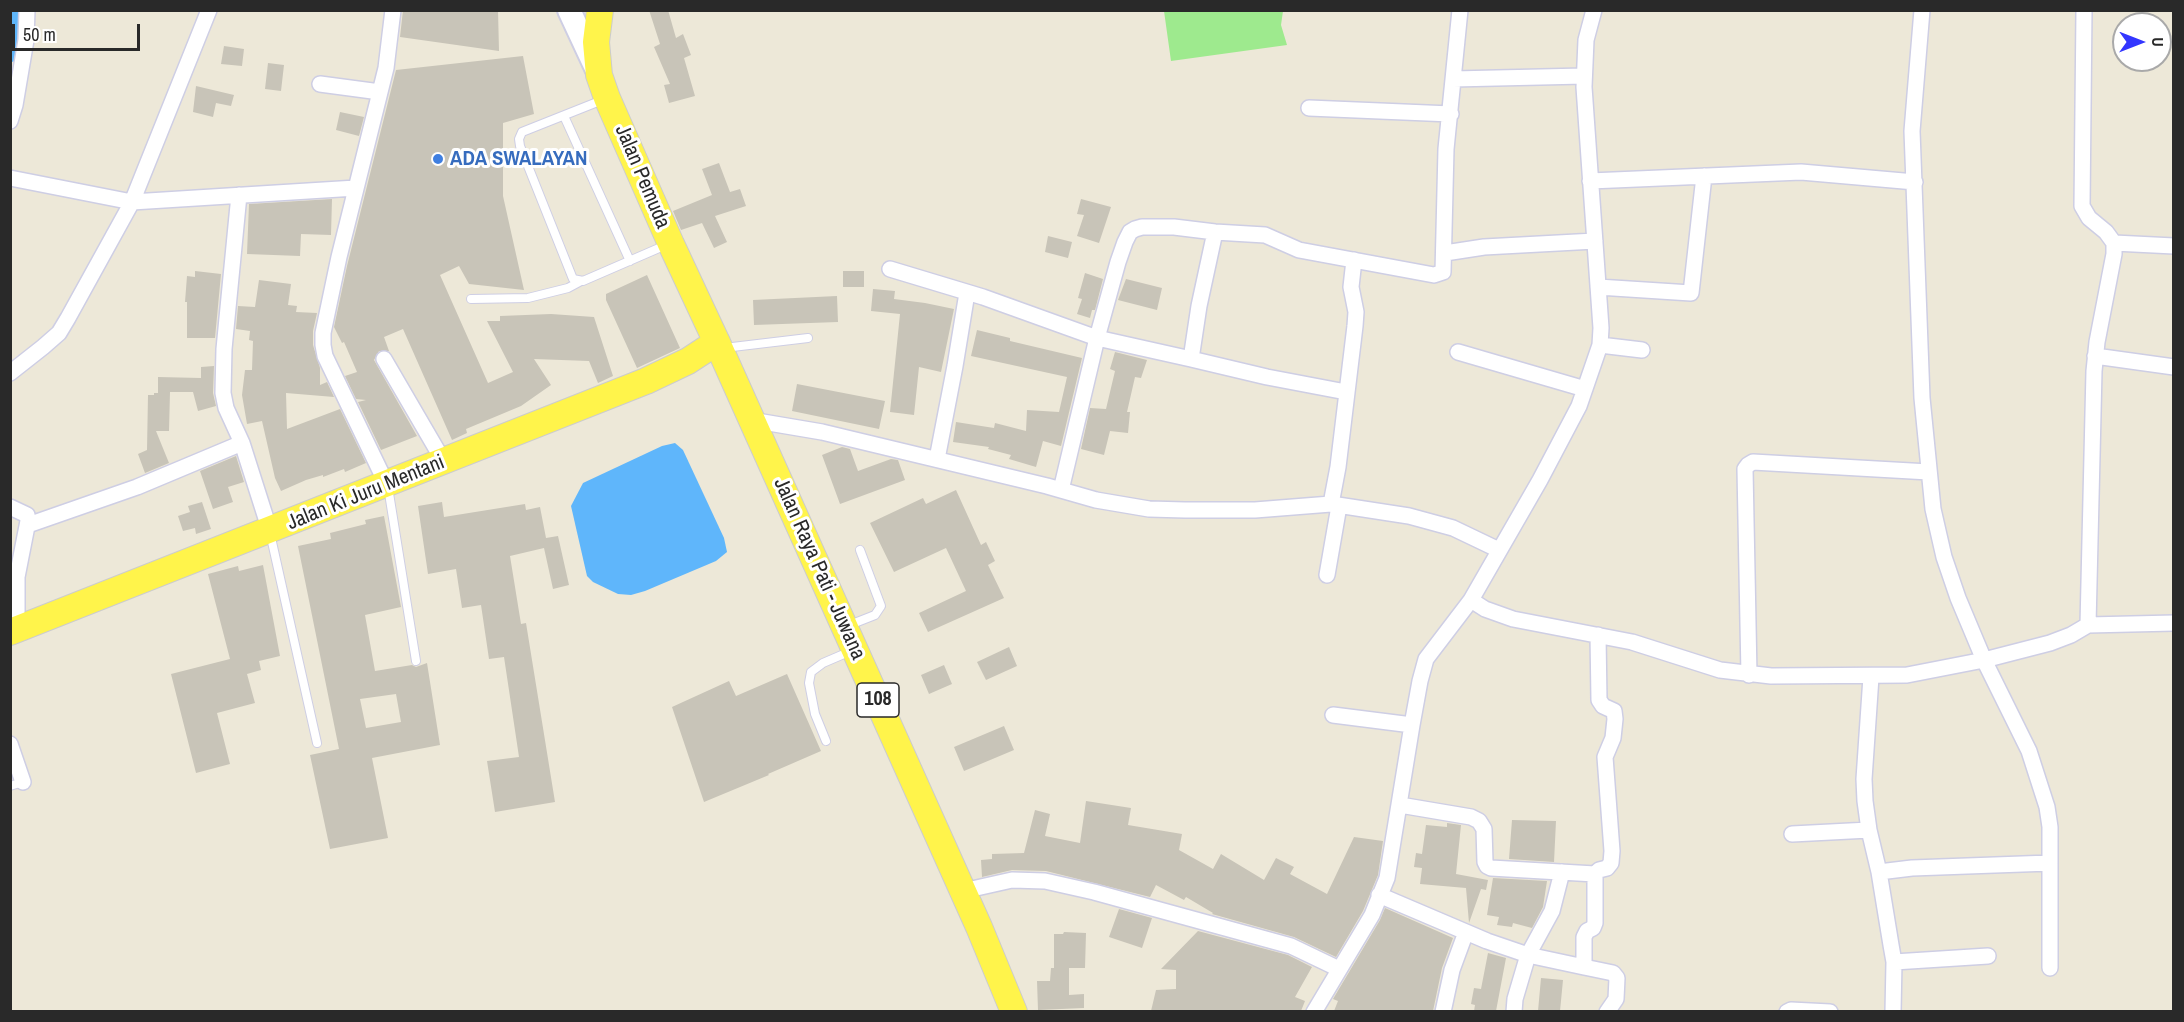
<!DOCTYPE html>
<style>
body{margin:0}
#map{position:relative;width:2184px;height:1022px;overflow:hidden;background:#ede8d8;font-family:"Archivo Narrow",sans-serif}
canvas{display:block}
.frame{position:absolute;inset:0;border:12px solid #292929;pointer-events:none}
.north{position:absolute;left:2112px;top:12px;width:60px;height:60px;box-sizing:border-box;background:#fff;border:2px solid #a9a9a9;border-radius:50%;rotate:90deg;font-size:16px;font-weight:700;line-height:24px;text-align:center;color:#292929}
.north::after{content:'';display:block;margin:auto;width:21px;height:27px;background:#3336ff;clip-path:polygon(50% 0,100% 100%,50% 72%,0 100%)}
.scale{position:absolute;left:12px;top:24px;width:128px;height:27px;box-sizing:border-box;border:3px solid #292929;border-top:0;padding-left:8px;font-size:18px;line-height:21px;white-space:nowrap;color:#292929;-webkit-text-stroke:4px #fff;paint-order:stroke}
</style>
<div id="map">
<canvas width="2184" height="1022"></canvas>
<div class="frame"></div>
<div class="north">U</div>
<div class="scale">50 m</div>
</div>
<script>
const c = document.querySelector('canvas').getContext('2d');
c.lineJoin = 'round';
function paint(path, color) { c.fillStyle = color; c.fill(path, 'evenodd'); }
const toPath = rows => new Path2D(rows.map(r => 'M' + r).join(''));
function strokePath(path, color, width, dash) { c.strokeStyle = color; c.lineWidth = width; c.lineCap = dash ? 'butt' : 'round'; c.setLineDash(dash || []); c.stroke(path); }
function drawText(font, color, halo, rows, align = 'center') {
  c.font = font + ' "Archivo Narrow",sans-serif'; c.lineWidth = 6; c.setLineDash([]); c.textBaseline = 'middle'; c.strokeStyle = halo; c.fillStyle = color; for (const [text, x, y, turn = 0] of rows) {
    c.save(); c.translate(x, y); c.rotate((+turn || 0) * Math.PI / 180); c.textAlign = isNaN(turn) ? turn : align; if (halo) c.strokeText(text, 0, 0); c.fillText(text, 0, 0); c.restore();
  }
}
const green = toPath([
 [1164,11,1283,11,1281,25,1287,45,1171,61]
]);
const water = toPath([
 [675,443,683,450,724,538,727,552,716,561,645,591,631,595,618,594,593,582,587,576,571,506,583,483,662,446]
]);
const river = toPath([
 [10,47,13,10]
]);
const building = toPath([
 [403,10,498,10,499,51,400,37],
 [649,10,668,10,676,38,683,34,691,55,684,58,695,96,669,103,664,85,670,84,654,47,660,44],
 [224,46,244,49,242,66,221,64],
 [523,56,534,114,503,123,503,196,524,290,469,284,459,266,440,275,488,383,513,372,487,321,500,321,500,316,551,314,594,317,613,376,598,383,589,361,534,359,551,385,521,406,466,429,467,433,452,440,403,329,384,337,389,351,379,351,374,360,417,436,381,450,358,402,366,400,356,399,345,376,357,372,344,342,342,343,334,327,347,266,396,70],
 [268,63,284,65,281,91,265,89],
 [196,86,234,95,231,106,216,103,213,117,193,112],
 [340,112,364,117,359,136,336,130],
 [719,163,730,192,740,189,746,206,715,216,727,242,714,248,702,223,681,230,673,211,712,195,702,169],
 [332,199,331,235,301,234,300,256,247,254,249,204],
 [1081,199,1111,207,1099,243,1077,236,1084,215,1077,214],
 [1048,236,1072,242,1068,258,1045,252],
 [195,271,221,274,215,338,187,338,187,302,185,302,187,276,195,277],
 [843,271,864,271,864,287,843,287],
 [1085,273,1103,279,1095,310,1092,310,1090,318,1077,314,1082,299,1078,298],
 [647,275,680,348,637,368,606,300,606,294],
 [1126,279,1162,288,1157,310,1118,300],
 [259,280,291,284,288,305,297,306,296,312,317,313,313,331,313,345,320,368,320,385,327,382,334,397,286,393,287,429,340,409,366,463,345,472,344,469,323,477,323,475,306,480,281,491,275,478,262,421,247,424,242,395,245,370,252,370,253,341,249,340,250,331,236,329,238,306,255,307],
 [873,289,895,291,894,299,925,303,954,309,941,372,919,367,914,415,890,412,900,314,871,311],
 [837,296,838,322,754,325,753,300],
 [977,330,1010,338,1010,341,1082,358,1061,446,1043,441,1036,467,1009,459,1011,455,988,449,989,447,953,442,956,422,994,428,995,423,1026,431,1027,410,1059,412,1067,377,971,356],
 [1115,352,1147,360,1141,378,1135,377,1127,412,1130,412,1128,433,1110,431,1104,455,1081,449,1090,408,1106,409,1115,371,1110,369],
 [214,366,213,393,216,406,198,411,193,392,170,392,169,431,156,431,169,463,145,473,138,454,147,450,148,395,154,395,154,393,158,393,158,377,201,378,201,367],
 [797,384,885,401,879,429,792,411],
 [842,447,850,449,858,471,891,459,898,460,905,480,840,504,822,455],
 [236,456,244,482,228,487,233,502,213,509,200,471],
 [956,490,981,545,986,542,995,561,988,565,1004,598,928,632,919,613,966,591,946,548,894,572,870,523,923,498,926,504],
 [202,502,211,529,196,534,195,528,183,531,178,516,190,512,188,506],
 [442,502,444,517,525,504,526,510,540,507,546,538,558,536,569,585,553,589,544,548,510,556,521,624,526,623,555,802,495,812,487,761,519,757,504,657,489,659,481,605,462,608,456,569,428,574,418,506],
 [384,516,401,607,365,615,375,671,412,665,416,667,427,663,440,745,372,758,388,838,330,849,310,755,339,749,298,546,331,539,330,533,366,524,365,520],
 [396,694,401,722,366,728,360,699],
 [263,565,280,656,259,661,261,670,247,674,255,703,217,713,230,764,196,773,171,674,230,659,208,574,238,566,239,571],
 [1009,647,1017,666,986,680,977,662],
 [944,665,952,684,929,694,921,675],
 [787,674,821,751,768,774,769,775,704,802,672,707,729,681,736,696],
 [1004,726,1014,750,964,771,954,747],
 [1086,801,1131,808,1128,825,1182,834,1179,850,1213,869,1221,854,1264,880,1276,858,1294,867,1290,874,1327,894,1354,837,1383,841,1378,875,1363,911,1336,957,1294,937,1212,914,1213,913,1186,897,1184,900,1156,885,1150,897,1046,871,1012,870,982,877,981,860,992,859,992,854,1024,853,1035,810,1050,814,1045,836,1080,843],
 [1512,820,1556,821,1554,862,1509,859],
 [1447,823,1461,825,1456,874,1488,880,1486,890,1481,889,1469,923,1466,888,1420,884,1422,868,1414,867,1416,853,1422,854,1426,825,1447,827],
 [1493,878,1547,881,1543,907,1532,928,1513,923,1512,927,1497,925,1499,917,1487,915],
 [1385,908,1453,938,1442,968,1433,1011,1334,1011,1338,1001,1333,999,1380,920],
 [1119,909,1152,918,1142,948,1109,937],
 [1198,931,1288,955,1312,967,1295,997,1305,1001,1301,1011,1151,1011,1156,990,1176,989,1176,970,1161,969],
 [1064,932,1086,933,1085,968,1069,968,1069,995,1084,994,1084,1008,1038,1010,1037,981,1050,981,1051,968,1054,968,1054,934,1063,934],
 [1488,953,1506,958,1496,1011,1474,1011,1475,1005,1471,1004,1474,988,1481,989],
 [1541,978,1563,980,1560,1011,1538,1011]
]);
const service = toPath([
 [605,99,522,132,519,139,520,146,573,279,583,281,666,245],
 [564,116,630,261],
 [471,299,528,298,568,288,581,281],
 [724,348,808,338],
 [388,487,416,661],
 [270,533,317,743],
 [847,626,875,615,881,606,860,550],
 [826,741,815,714,809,683,811,672,823,663,851,651],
 [10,786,23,782]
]);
const minor = toPath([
 [1922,10,1912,131,1922,398,1933,509,1944,557,1958,598,1984,660,2029,751,2047,807,2050,827,2050,968],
 [2084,10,2082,206,2089,218,2106,232,2114,243,2114,254,2097,342,2094,371,2088,625],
 [1453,79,1584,76],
 [320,84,380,92],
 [1309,108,1451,114],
 [10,121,15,105,26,40,27,10],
 [10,178,132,202,356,188],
 [1590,181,1801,172,1915,182],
 [239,195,224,349,223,393,226,408,242,443,270,531],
 [2114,243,2174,246],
 [1445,253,1484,247,1595,241],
 [890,269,983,297,1097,338,1191,359,1199,306,1215,232],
 [1598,287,1691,293,1704,176],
 [1600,345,1642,350],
 [1458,352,1585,389],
 [2095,356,2174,367],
 [384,359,444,462],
 [1191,359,1267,377,1346,392],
 [10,373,43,347,59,333,68,318,132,202,209,10],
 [751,420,822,432,1047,486,1096,500,1149,509,1185,510,1255,510,1331,504,1409,516,1453,528,1499,550],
 [937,459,955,366,967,293],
 [387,485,325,356,323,345,323,333,339,257,386,68,393,10],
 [1061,490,1097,338,1118,262,1125,242,1130,232,1135,229,1142,227,1174,227,1215,232,1265,235,1299,250,1434,275,1443,272,1446,149,1460,10],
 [1331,504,1338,467,1355,326,1356,312,1351,287,1354,260],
 [10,507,27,515,28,521,17,577,17,630],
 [28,525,137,487,242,443],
 [1327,575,1339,506],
 [1471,600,1485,609,1513,619,1632,642,1720,670,1771,676,1907,675,1984,660,2050,643,2071,635,2088,625,2174,623],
 [1598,635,1599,700,1603,706,1614,711,1615,719,1613,738,1605,757,1612,851,1611,863,1607,868,1599,870,1595,874,1595,923,1593,928,1587,931,1584,937,1584,967,1613,973,1617,978,1616,999,1607,1012],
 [1749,675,1745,469,1748,465,1753,462,1929,472],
 [1871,677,1864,779,1865,801,1869,830,1879,872,1891,945,1894,962,1893,1012],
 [1333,715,1412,725],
 [10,744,23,782],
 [1400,805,1471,817,1479,821,1484,829,1485,862,1487,866,1491,868,1595,874],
 [1792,834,1869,830],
 [1562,872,1552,911,1528,955,1584,967],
 [1879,872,1912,868,2050,863],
 [963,891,1012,880,1045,881,1094,892,1291,946,1339,969],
 [1379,895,1487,941,1528,955,1515,999,1514,1012],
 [1894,962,1988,956],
 [1314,1012,1372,915,1387,878,1412,725,1420,681,1426,659,1471,600,1540,480,1579,406,1600,345,1601,328,1584,87,1586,40,1594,10],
 [1443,1012,1452,970,1466,932],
 [1787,1012,1791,1010,1830,1012]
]);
const secondary = toPath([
 [569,10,596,68]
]);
const primary = toPath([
 [600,10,596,42,599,75,607,98,671,244,720,349,979,927,1014,1012],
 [10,632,646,381,688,361,717,342]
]);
const markers = [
 [438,159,6,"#3f7fe0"]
];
const shields = [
 [878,700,42]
];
const shieldNames = [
 ["108",878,700]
];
const shopNames = [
 ["ADA SWALAYAN",450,159]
];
const streetNames = [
 ["Jalan Pemuda",642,177,67],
 ["Jalan Ki Juru Mentani",366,493,-22],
 ["Jalan Raya Pati - Juwana",819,569,66]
];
paint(green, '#9eea8e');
paint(water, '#5fb6fb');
strokePath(river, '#5fb6fb', 30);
paint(building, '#c8c4b8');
strokePath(service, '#cecee4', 10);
strokePath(minor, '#cecee4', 18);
strokePath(secondary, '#cecee4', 26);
strokePath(primary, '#ccc', 28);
strokePath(service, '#fff', 8);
strokePath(minor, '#fff', 15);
strokePath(secondary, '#fff', 22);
strokePath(primary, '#fff44b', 26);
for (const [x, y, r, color] of markers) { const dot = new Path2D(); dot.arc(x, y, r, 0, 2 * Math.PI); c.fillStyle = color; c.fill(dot); strokePath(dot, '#fff', 2); }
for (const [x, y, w] of shields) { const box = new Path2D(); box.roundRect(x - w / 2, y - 17, w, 34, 4.5); c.fillStyle = '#fff'; c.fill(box); strokePath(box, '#292929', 1.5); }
drawText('bold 20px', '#292929', null, shieldNames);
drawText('bold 21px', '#366cbe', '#fff', shopNames, 'left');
drawText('21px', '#292929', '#fff', streetNames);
</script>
